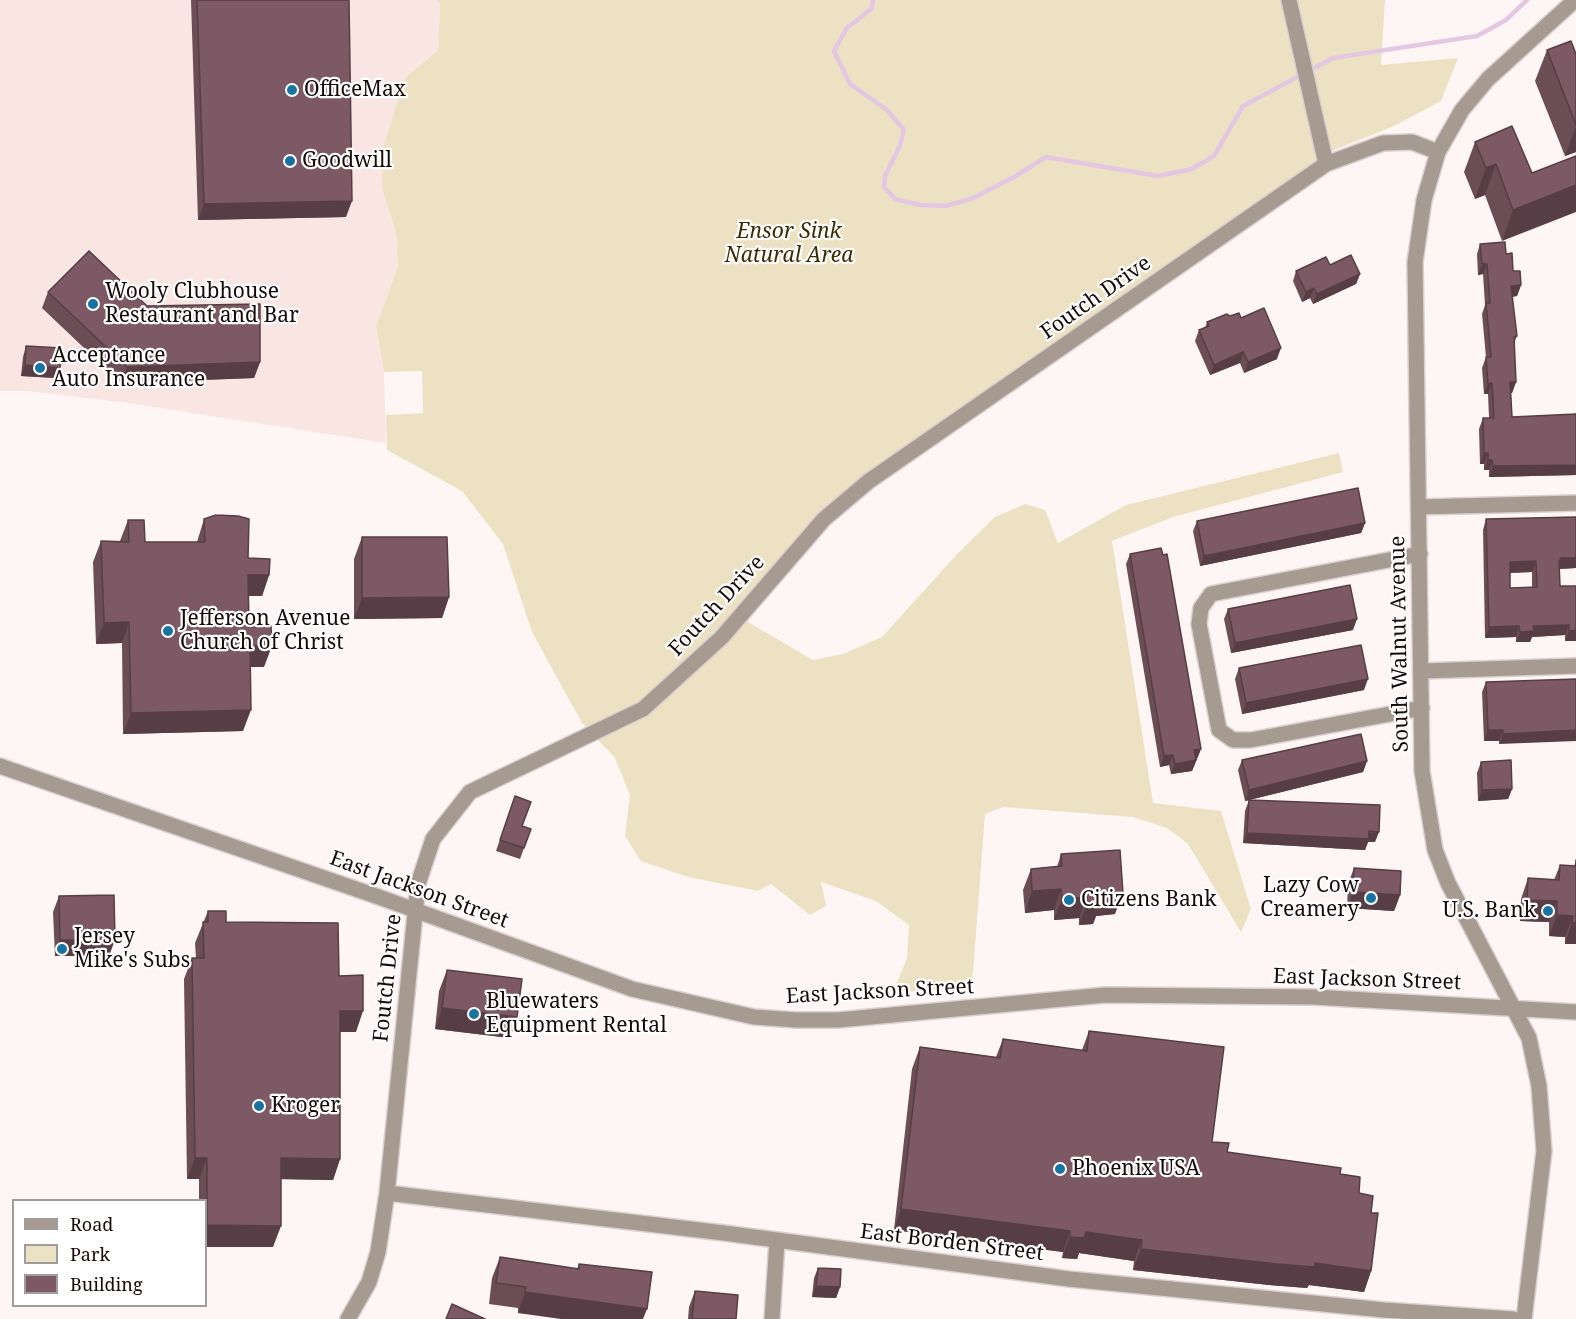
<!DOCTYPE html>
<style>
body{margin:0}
#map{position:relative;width:1576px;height:1319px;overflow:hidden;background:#fef6f5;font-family:"Noto Serif",serif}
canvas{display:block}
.legend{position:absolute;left:12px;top:1199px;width:195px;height:108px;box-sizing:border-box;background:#fff;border:2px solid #a29d9d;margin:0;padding:8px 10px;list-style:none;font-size:18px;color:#170b0a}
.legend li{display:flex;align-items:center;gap:12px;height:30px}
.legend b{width:30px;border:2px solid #a29d9d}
</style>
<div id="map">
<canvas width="1576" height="1319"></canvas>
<ul class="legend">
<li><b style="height:8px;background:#a69a91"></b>Road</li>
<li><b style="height:16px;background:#ede1c3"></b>Park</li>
<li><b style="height:16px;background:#7c5964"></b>Building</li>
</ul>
</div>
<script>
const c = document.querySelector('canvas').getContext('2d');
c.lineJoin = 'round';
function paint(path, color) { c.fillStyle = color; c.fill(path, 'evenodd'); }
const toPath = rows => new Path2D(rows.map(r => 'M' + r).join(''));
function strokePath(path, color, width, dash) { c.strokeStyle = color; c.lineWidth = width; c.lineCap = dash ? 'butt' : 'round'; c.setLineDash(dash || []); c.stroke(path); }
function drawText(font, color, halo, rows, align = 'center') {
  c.font = font + ' "Noto Serif",serif'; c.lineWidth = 4.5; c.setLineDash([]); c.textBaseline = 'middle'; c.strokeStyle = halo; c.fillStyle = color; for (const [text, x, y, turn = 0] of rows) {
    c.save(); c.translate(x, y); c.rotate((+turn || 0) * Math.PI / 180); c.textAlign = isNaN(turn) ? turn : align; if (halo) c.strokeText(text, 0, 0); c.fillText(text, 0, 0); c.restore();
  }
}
const built = toPath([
 [0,0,437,0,440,5,438,50,405,78,382,189,396,232,398,266,376,326,384,372,386,443,121,402,27,391,0,391]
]);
const green = toPath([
 [437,0,1385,0,1381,65,1458,58,1441,101,1392,127,1334,150,824,519,742,614,748,622,813,660,843,654,882,637,958,553,995,517,1025,504,1045,510,1058,543,1126,505,1339,453,1343,472,1173,517,1112,541,1153,803,1221,811,1251,909,1241,932,1188,844,1167,828,1133,817,1003,807,985,814,972,986,892,993,907,959,909,925,876,901,821,882,826,906,810,915,771,884,758,891,688,877,641,861,625,836,630,795,615,758,582,723,532,632,503,544,462,491,387,450,386,415,423,413,422,371,384,372,376,326,398,266,396,232,382,189,383,148,405,78,438,50,440,5]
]);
const stream = toPath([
 [873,0,872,8,847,28,834,51,850,84,887,110,904,130,899,148,885,176,884,187,895,199,920,205,946,206,973,198,1016,176,1046,157,1158,176,1192,169,1214,156,1243,106,1333,58,1477,36,1506,20,1527,0]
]);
const minor = toPath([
 [1289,0,1326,164],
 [1419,507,1576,503],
 [1420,554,1211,594,1201,608,1199,624,1219,730,1233,740,1251,740,1422,708],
 [1422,671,1576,666],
 [0,766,376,896,632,989,754,1017,796,1020,838,1020,1105,995,1313,997,1576,1012],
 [387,1193,724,1233,1069,1279,1384,1310,1513,1319],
 [348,1319,369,1282,378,1252,387,1193,418,884,433,839,470,792,643,709,722,637,824,519,869,481,1326,164,1383,143,1412,142,1438,152],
 [772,1319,777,1241],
 [1524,1319,1544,1151,1539,1086,1529,1038,1448,883,1435,850,1422,771,1415,262,1424,200,1438,152,1462,110,1488,79,1575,0]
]);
const wall = toPath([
 [191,0,349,0,346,217,198,220],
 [1547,50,1576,54,1576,152,1565,156,1535,81],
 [1475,142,1532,173,1502,241,1485,195,1475,199,1464,172],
 [1480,244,1506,254,1513,271,1521,285,1517,296,1512,297,1517,336,1514,343,1516,382,1512,393,1511,393,1512,417,1576,414,1576,475,1489,477,1489,470,1484,470,1484,464,1480,464,1479,429,1483,418,1489,418,1488,394,1484,394,1482,368,1486,357,1482,314,1485,305,1483,274,1478,275,1477,254],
 [1330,265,1360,274,1356,284,1313,304,1310,298,1302,302,1293,281,1296,271],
 [48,292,147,306,260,362,254,378,121,383,42,308],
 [1230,316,1241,318,1277,359,1244,373,1240,363,1210,375,1195,341,1199,330,1205,328,1207,322],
 [26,346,56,378,21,376,23,357],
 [1576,517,1576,568,1559,569,1560,586,1576,586,1576,641,1565,641,1565,635,1532,637,1530,642,1516,642,1516,637,1485,638,1483,530,1486,519],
 [1532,572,1532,587,1510,588,1510,573],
 [204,519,248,558,269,575,262,596,248,596,249,627,264,667,250,667,243,731,123,734,122,643,96,644,93,562,101,541,120,541,128,520,145,542,197,542],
 [1197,521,1365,523,1361,533,1200,566,1193,531],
 [362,537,449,597,442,618,354,619,354,559],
 [1130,554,1201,749,1192,771,1171,774,1169,765,1160,767,1126,564],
 [1228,609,1353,630,1231,653,1224,619],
 [1239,668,1364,690,1242,714,1235,679],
 [1576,679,1499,744,1499,741,1484,741,1482,692,1486,682],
 [1242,760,1367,761,1363,772,1245,801,1238,770],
 [1481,762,1512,789,1508,799,1478,801,1477,773],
 [515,796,522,826,531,829,520,859,496,851],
 [1249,800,1375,842,1368,842,1365,850,1243,843,1245,811],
 [1061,854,1115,914,1096,916,1093,924,1079,925,1079,918,1054,920,1054,910,1025,913,1023,890,1031,869,1057,867],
 [1576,860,1576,944,1565,944,1565,937,1549,936,1549,922,1520,921,1521,899,1528,878,1554,880,1560,865,1574,866],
 [1354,868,1400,895,1394,911,1347,908,1348,884],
 [59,896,109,956,55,956,53,912],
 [208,911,226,922,339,976,356,1032,340,1032,340,1159,333,1180,281,1179,273,1247,206,1247,206,1200,199,1200,199,1179,187,1179,184,979,192,958,196,958,195,943],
 [447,970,517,1017,510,1038,435,1029,439,991],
 [1089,1031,1212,1142,1227,1152,1340,1174,1359,1193,1371,1213,1371,1271,1364,1292,1309,1285,1307,1288,1269,1285,1133,1270,1134,1261,1079,1253,1077,1259,1062,1258,1063,1252,894,1230,912,1069,920,1047,996,1057,1003,1039,1082,1050],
 [500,1257,577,1269,579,1264,643,1319,518,1313,518,1308,489,1304,492,1278],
 [818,1268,840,1287,836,1298,812,1297,814,1278],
 [695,1291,736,1319,688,1319,689,1307]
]);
const shadedWall = toPath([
 [1576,126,1576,152,1565,156],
 [1496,164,1485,195,1475,199,1486,168],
 [1576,185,1576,212,1502,241,1513,210],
 [352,201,346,217,198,220,204,204],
 [1482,264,1487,264,1483,274,1478,275],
 [1360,274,1356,284,1313,304,1317,294],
 [1521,285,1517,296,1507,297,1511,286],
 [1314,288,1310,298,1302,302,1306,292],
 [1281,348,1277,359,1244,373,1248,362],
 [1243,352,1240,363,1210,375,1214,365],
 [260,362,254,378,121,383,127,367],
 [25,365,60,368,56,378,21,376],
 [1510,382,1516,382,1512,393,1506,393],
 [1492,383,1488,394,1484,394,1488,384],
 [1484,453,1488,453,1484,464,1480,464],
 [1488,460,1492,460,1489,470,1484,470],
 [1576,465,1576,475,1489,477,1493,466],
 [1365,523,1361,533,1200,566,1204,556],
 [1561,558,1576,558,1576,568,1557,569,1559,562],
 [1536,561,1532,572,1506,573,1510,562],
 [248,575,269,575,262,596,240,596],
 [449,597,442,618,354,619,362,598],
 [1357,619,1353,630,1231,653,1235,643],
 [129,622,122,643,96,644,104,623],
 [1569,625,1565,635,1532,637,1530,642,1516,642,1520,632,1533,626],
 [1519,626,1516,637,1485,638,1489,627],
 [1576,630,1576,641,1565,641,1569,631],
 [250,646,272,646,264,667,242,667],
 [1368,679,1364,690,1242,714,1246,703],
 [251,710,243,731,123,734,131,713],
 [1488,730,1503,730,1499,741,1484,741],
 [1576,730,1576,741,1499,744,1503,734],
 [1201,749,1192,771,1171,774,1175,764,1194,750],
 [1173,755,1169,765,1160,767,1164,756],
 [1367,761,1363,772,1245,801,1249,790],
 [1512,789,1508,799,1478,801,1482,790],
 [1379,832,1375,842,1368,842,1365,850,1243,843,1247,833],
 [1061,889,1054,910,1025,913,1032,891],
 [1353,892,1400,895,1394,911,1347,908],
 [1123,893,1115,914,1096,916,1093,924,1079,925,1087,904,1100,895],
 [1087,897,1079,918,1054,920,1062,899],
 [1527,900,1557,901,1549,922,1520,921],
 [1557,915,1573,916,1565,937,1549,936],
 [1572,923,1576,923,1576,944,1565,944],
 [60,940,115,940,109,956,55,956],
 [442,1008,517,1017,510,1038,435,1029],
 [340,1011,363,1011,356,1032,332,1032],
 [195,1158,207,1158,199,1179,187,1179],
 [281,1158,340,1159,333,1180,273,1179],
 [901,1209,1070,1231,1063,1252,894,1230],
 [207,1225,281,1226,273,1247,206,1247,206,1229],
 [1086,1232,1142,1240,1134,1261,1079,1253,1077,1259,1062,1258,1070,1237],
 [1141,1249,1315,1263,1371,1271,1364,1292,1309,1285,1307,1288,1269,1285,1133,1270],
 [816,1286,840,1287,836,1298,812,1297],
 [525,1292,647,1309,643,1319,561,1319,518,1313]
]);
const building = toPath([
 [197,0,349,0,352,201,204,204,197,0],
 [1571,41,1576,54,1576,125,1547,50,1571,41],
 [1512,126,1532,173,1576,156,1576,185,1513,210,1496,164,1486,168,1475,142,1512,126],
 [1505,242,1506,254,1512,253,1513,271,1520,271,1521,285,1511,286,1517,336,1514,337,1516,382,1510,382,1512,417,1576,414,1576,465,1493,466,1492,460,1488,460,1488,453,1484,453,1483,418,1494,418,1492,383,1488,384,1486,357,1491,357,1486,303,1490,303,1487,264,1482,264,1480,244,1505,242],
 [89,251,147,306,260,304,260,362,127,367,48,292,89,251],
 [1351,255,1360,274,1317,294,1314,288,1306,292,1296,271,1326,257,1330,265,1351,255],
 [1264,308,1281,348,1248,362,1243,352,1214,365,1199,330,1209,326,1207,322,1227,314,1230,316,1239,313,1241,318,1264,308],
 [26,346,62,348,60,368,25,365,26,346],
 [1358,488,1365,523,1204,556,1197,521,1358,488],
 [216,515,238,516,249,519,248,558,270,559,269,575,248,575,249,627,271,626,272,646,250,646,251,710,131,713,129,622,104,623,101,541,129,542,128,520,144,520,145,542,205,542,204,519,216,515],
 [1576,517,1576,558,1561,558,1559,562,1560,586,1576,586,1576,630,1569,631,1569,625,1533,626,1534,631,1520,632,1519,626,1489,627,1486,519,1576,517],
 [1536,561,1537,587,1510,588,1510,562,1536,561],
 [362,537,447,537,449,597,362,598,362,537],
 [1161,548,1163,555,1167,554,1201,749,1194,750,1196,760,1175,764,1173,755,1164,756,1130,554,1161,548],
 [1350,585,1357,619,1235,643,1228,609,1350,585],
 [1361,645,1368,679,1246,703,1239,668,1361,645],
 [1576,679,1576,730,1503,734,1503,730,1488,730,1486,682,1576,679],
 [1361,734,1367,761,1249,790,1242,760,1361,734],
 [1511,760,1512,789,1482,790,1481,762,1511,760],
 [515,796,531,802,522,826,531,829,524,848,500,840,515,796],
 [1249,800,1380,805,1379,832,1369,831,1369,839,1247,833,1249,800],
 [1120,850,1123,893,1100,895,1101,903,1087,904,1087,897,1062,899,1061,889,1032,891,1031,869,1062,866,1061,854,1120,850],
 [1576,860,1576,923,1572,923,1573,916,1557,915,1557,901,1527,900,1528,878,1559,880,1560,865,1576,866,1576,860],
 [1354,868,1401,871,1400,895,1353,892,1354,868],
 [114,895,115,940,60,940,59,896,114,895],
 [208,911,226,911,226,922,338,923,339,976,363,975,363,1011,340,1011,340,1159,281,1158,281,1226,207,1225,207,1158,195,1158,192,958,204,958,203,922,208,922,208,911],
 [447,970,522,979,517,1017,442,1008,447,970],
 [1089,1031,1224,1047,1212,1142,1229,1143,1227,1152,1341,1168,1340,1174,1360,1177,1359,1193,1373,1196,1371,1213,1378,1213,1371,1271,1315,1263,1315,1267,1277,1264,1141,1249,1142,1240,1086,1232,1084,1238,1070,1237,1070,1231,901,1209,920,1047,1000,1058,1003,1039,1087,1051,1089,1031],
 [500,1257,579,1269,579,1264,652,1272,647,1309,525,1292,526,1287,496,1283,500,1257],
 [818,1268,841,1269,840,1287,816,1286,818,1268],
 [695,1291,738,1295,736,1319,692,1319,695,1291],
 [452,1304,485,1319,446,1319,452,1304]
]);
const markers = [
 [292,90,6,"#1873a1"],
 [290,161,6,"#1873a1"],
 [93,304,6,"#1873a1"],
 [40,368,6,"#1873a1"],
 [168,631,6,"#1873a1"],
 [1371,898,6,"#1873a1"],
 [1069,900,6,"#1873a1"],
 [1548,911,6,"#1873a1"],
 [62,949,6,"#1873a1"],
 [474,1014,6,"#1873a1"],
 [259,1106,6,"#1873a1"],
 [1060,1169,6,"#1873a1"]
];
const poiNames = [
 ["OfficeMax",304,90],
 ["Goodwill",302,161],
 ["Wooly Clubhouse",105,292],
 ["Restaurant and Bar",105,316],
 ["Acceptance",52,356],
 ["Auto Insurance",52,380],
 ["Jefferson Avenue",180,619],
 ["Church of Christ",180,643],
 ["Lazy Cow",1359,886,"right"],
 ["Creamery",1359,910,"right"],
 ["Citizens Bank",1081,900],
 ["U.S. Bank",1536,911,"right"],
 ["Jersey",74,937],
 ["Mike's Subs",74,961],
 ["Bluewaters",486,1002],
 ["Equipment Rental",486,1026],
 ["Kroger",271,1106],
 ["Phoenix USA",1072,1169]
];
const parkNames = [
 ["Ensor Sink",789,232],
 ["Natural Area",789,256]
];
const streetNames = [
 ["Foutch Drive",1096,298,-35],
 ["Foutch Drive",717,606,-47],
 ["South Walnut Avenue",1400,644,-91],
 ["East Jackson Street",419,890,20],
 ["Foutch Drive",388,978,-84],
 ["East Jackson Street",1367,980,2],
 ["East Jackson Street",880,992,-3],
 ["East Borden Street",952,1243,7]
];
paint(built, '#f9e6e3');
paint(green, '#ede1c3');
strokePath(stream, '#e4c7e2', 4.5);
strokePath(minor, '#d9d0cf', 18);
strokePath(minor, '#a69a91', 15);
paint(wall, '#6b4d56');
paint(shadedWall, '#573e46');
paint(building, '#7c5964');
strokePath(building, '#573e46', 1.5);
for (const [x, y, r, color] of markers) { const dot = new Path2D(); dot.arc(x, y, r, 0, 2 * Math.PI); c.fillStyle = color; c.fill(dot); strokePath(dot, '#fff', 2); }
drawText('21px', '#170b0a', '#fff', poiNames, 'left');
drawText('italic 21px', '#3a2c00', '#fff', parkNames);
drawText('21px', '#170b0a', '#fff', streetNames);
</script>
